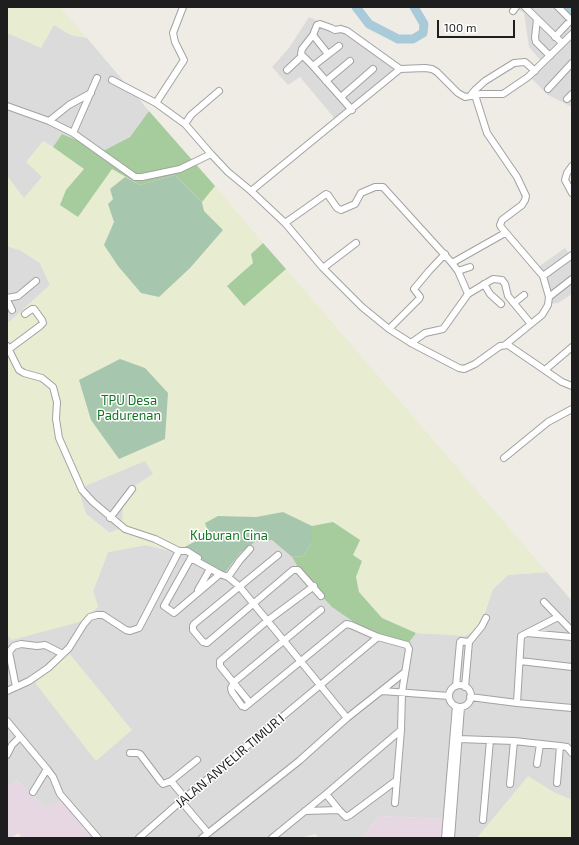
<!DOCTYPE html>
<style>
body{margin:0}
#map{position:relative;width:579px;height:845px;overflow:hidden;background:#eeece5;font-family:"Exo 2",sans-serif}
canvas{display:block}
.frame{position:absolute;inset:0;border:8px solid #1e1e1e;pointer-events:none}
.scale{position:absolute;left:437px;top:20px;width:78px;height:18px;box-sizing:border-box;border:2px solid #1e1e1e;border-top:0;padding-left:5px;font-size:12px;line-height:14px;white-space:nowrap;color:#1e1e1e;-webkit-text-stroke:3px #fff;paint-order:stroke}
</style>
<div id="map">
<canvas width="579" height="845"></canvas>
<div class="frame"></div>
<div class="scale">100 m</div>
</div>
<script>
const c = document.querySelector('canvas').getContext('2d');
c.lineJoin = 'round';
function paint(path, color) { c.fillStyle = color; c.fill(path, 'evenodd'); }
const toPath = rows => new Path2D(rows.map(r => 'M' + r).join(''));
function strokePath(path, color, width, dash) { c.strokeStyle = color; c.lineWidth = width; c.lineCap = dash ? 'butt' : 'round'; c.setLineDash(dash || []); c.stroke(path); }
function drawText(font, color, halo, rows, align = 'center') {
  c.font = font + ' "Exo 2",sans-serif'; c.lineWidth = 3; c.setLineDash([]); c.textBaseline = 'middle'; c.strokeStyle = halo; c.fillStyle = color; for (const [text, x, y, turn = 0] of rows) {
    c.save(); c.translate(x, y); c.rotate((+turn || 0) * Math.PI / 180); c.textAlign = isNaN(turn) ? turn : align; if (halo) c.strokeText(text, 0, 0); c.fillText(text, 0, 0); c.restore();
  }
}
const residential = toPath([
 [514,7,572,7,572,107,548,95,529,76,542,62,529,47,524,13],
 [309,17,335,29,341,24,368,43,379,54,394,62,394,70,336,120,300,77,288,85,272,67,289,48],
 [54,25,71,35,87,38,149,111,130,137,103,151,62,134,53,147,43,141,42,177,24,199,7,176,7,33],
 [7,246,20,250,40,263,50,285,7,324],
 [565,248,572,258,572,294,558,303,548,304,540,279,534,270],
 [145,460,154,474,133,487,122,528,110,533,86,514,78,489],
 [272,540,292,557,303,576,408,644,416,633,465,635,480,627,493,589,508,575,547,572,572,601,572,800,555,793,528,777,477,838,442,838,443,819,379,816,362,838,318,838,316,834,299,838,94,838,45,808,17,780,7,788,7,634,12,640,98,607,93,591,108,552,146,545,175,552,179,550,224,574,240,553,255,542]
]);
const industrial = toPath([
 [17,780,45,808,62,801,94,838,22,838,18,833,12,838,7,838,7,788],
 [379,816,444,819,442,838,362,838]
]);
const farmland = toPath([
 [7,7,60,7,87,38,71,35,54,25,41,48,7,33],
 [43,141,84,169,66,190,78,217,112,169,125,177,110,189,114,199,108,204,114,222,104,245,118,266,141,293,159,297,223,230,204,211,202,202,215,186,263,243,251,254,253,263,227,286,244,306,286,269,547,572,508,575,493,589,480,627,465,636,416,633,382,618,359,592,356,577,361,561,353,555,333,522,312,526,283,512,256,517,218,516,210,534,175,552,146,545,108,552,93,591,98,607,83,621,12,640,7,634,7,324,50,285,40,263,20,250,7,246,7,176,24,198,42,177,26,162],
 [145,461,153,474,133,487,123,498,122,528,109,533,86,514,78,489],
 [69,653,132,730,96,761,35,683],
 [528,776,555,793,572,800,572,838,477,838]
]);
const forest = toPath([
 [149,111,215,186,202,202,175,175,140,185,112,169,78,217,60,205,66,190,84,169,53,147,62,134,103,151,130,137],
 [263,243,286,269,244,306,227,286,253,263,251,254],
 [333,522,360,540,353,555,362,561,356,577,359,592,382,618,416,633,408,644,367,631,332,607,303,576,292,557,303,556,312,543,312,526]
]);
const cemetery = toPath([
 [175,175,202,202,204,211,223,230,190,268,159,297,141,293,118,266,104,245,114,222,108,204,113,199,110,189,125,177,140,185],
 [120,359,145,368,168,393,165,439,119,459,91,420,79,380],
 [283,512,312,526,312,543,303,556,292,557,272,540,255,542,240,553,224,574,179,550,209,534,205,523,218,516,256,517]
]);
const river = toPath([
 [356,7,369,24,398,39,413,39,423,33,424,24,414,7],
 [565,7,572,14]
]);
const street = toPath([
 [525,7,562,43],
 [558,7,572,21],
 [513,11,516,7],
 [537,19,535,38,536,42,550,56],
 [313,35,328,54],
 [555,37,571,20],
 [313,66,339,46],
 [287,70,302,56],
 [112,80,156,103,185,124,211,154],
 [326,81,350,61],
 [548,89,572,63],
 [475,95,487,133,517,177,526,196,525,200,522,205,502,220,500,225,501,227,543,276,549,297,548,305,542,315,505,345],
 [470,96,475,90,485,81,514,63,525,62,535,71],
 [341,97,373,69],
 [567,99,572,94],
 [156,103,184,60,175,42,173,33,183,7],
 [7,106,49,121,73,133,135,177,142,177,180,169,211,154,228,172,251,191,285,223,323,268,362,307,389,329,411,343,459,368,464,369,475,364,500,346,508,345,562,382,572,386],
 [352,110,313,66,301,54,302,49,313,35,317,25,320,24,331,28,335,30,341,29,347,31,400,69],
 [49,121,69,105,91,93],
 [185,124,191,115,219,91],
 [73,133,97,78],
 [572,166,567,173,565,180,572,193],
 [251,191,400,69,425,68,432,69,437,72,458,93,465,97,481,94,503,94,528,77,572,34],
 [285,223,326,194,328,195,337,208,341,210,355,204,361,193,375,187,383,187,452,263,458,271,468,294,493,279,502,280,505,284,508,296,531,324],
 [452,263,505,233],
 [323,268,356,243],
 [458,271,470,267],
 [543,276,572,255],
 [484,284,490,294,501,304],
 [549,297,572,279],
 [7,298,18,296,36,281],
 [7,300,12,310],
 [514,303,524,295],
 [389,329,419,299,420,297,414,289,429,271,445,254],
 [411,343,425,333,443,329,468,294],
 [7,346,19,370,24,373,42,378,53,387,57,402,56,419,59,438,82,490,93,502,125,529,155,539,179,551,187,551,198,558],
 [9,349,40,326,43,323,42,320,34,309,32,309,25,314],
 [545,370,572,347],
 [504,458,548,422,572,409],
 [110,518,132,489],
 [278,555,194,624,193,626,193,630,203,642,207,643,293,570,298,570,321,596],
 [220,574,174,613,164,606,191,558,220,574,228,577,239,586,347,718],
 [228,577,240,560,250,549],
 [198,590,210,569],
 [544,602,572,631],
 [321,610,234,682,231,688,232,692,242,706,245,707,346,624,351,625,378,637,407,645,409,649,402,692,401,730,395,803],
 [527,633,572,637],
 [469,642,482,626,486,618],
 [520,661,572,667],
 '449 696a11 11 0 1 1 22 0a11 11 0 1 1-22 0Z',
 [456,686,460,642,461,641,469,642,465,687],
 [16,687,9,652,14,646,21,644,37,646,45,645,63,654],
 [7,691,29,681,48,668,69,648,84,624,90,617,97,615,103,615,126,630,130,631,139,628,179,551],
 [382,691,449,696],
 [470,697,517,703,572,708],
 [250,703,220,666,220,661,267,621,314,586],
 [517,703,521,636,558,617],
 [7,721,47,769,53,777,60,794,98,838],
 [459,739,514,741,560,746,567,747,572,753],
 [130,753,137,753,140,754,161,782,163,784,171,781,185,798],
 [7,755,12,745,20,737],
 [537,764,540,744],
 [171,781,197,760],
 [557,783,560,746],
 [510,784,514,741],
 [33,792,47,769],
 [326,794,339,810,346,817,350,815,397,780],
 [181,801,208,833],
 [305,811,339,810],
 [483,820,490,740],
 [139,838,181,801,378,637],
 [202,838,299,761,347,718,405,672],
 [272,838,326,794,401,730],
 [445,838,456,706],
 [451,838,461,707]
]);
const parkNames = [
 ["TPU Desa",129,401],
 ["Padurenan",129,416],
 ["Kuburan Cina",229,536]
];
const streetNames = [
 ["JALAN ANYELIR TIMUR I",230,761,-40]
];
paint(residential, '#dcdbdb');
paint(industrial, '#e7d7e3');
paint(farmland, '#e8ecd1');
paint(forest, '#a6cb9c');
paint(cemetery, '#a7c6ae');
strokePath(river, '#a8cad9', 9);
strokePath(street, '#a2a2a2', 8);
strokePath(street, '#fff', 6);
drawText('13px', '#137522', '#fff', parkNames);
drawText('13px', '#1e1e1e', '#fff', streetNames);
</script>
